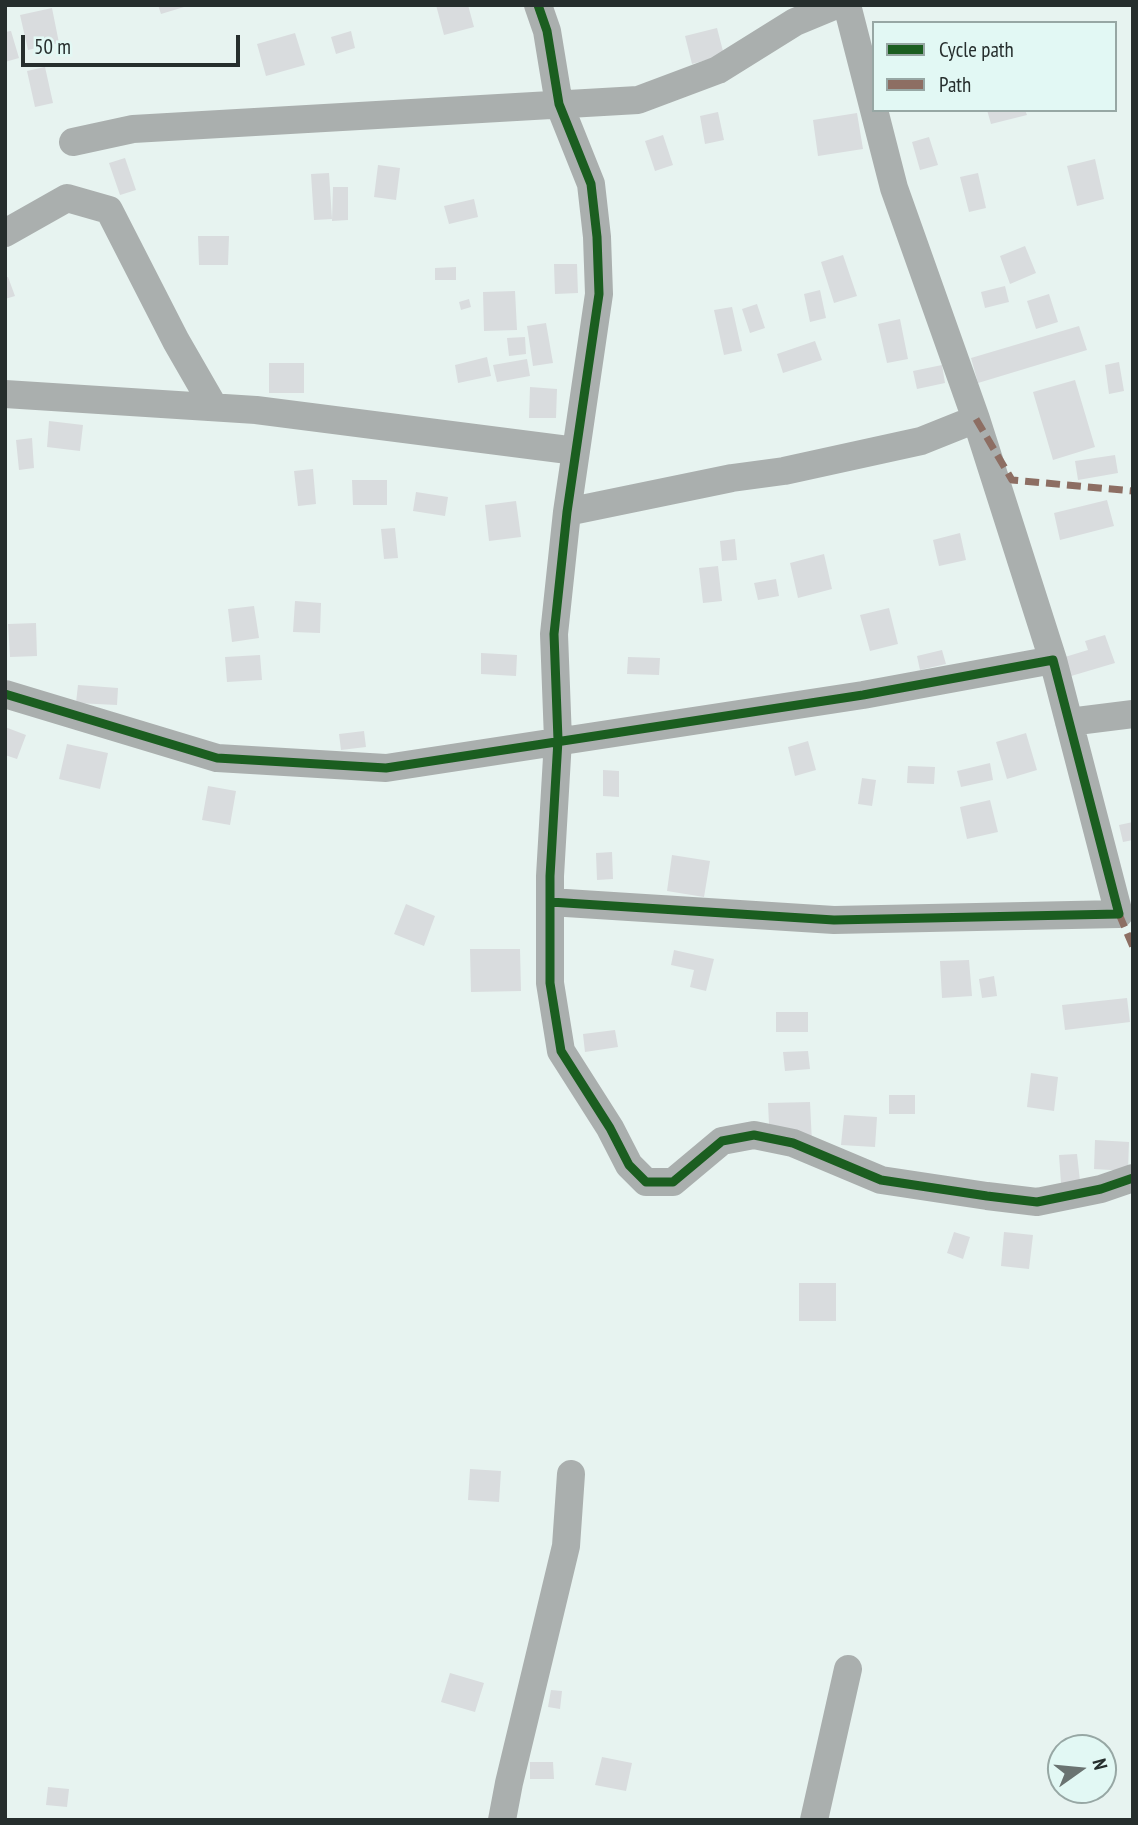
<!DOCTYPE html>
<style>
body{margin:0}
#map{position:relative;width:1138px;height:1825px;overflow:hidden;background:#e7f3f0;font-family:"PT Sans Narrow",sans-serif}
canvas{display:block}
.frame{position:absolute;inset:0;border:7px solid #262e2d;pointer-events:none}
.legend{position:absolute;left:872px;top:21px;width:245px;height:91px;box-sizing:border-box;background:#e2f8f4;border:2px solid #97a7a4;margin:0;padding:9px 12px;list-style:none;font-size:21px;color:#262e2d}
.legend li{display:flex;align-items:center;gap:14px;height:35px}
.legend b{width:35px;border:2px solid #97a7a4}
.north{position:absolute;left:1047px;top:1734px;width:70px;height:70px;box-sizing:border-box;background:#e2f8f4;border:2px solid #97a7a4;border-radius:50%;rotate:75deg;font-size:19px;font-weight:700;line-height:28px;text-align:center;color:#262e2d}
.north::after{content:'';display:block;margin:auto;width:24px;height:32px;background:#6a7371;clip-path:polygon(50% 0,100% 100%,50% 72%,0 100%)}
.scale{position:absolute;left:21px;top:35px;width:219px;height:32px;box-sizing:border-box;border:4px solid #262e2d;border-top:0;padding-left:9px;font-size:21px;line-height:24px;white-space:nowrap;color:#262e2d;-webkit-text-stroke:5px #e2f8f4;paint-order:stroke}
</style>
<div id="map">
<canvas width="1138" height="1825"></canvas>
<div class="frame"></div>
<ul class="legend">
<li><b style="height:9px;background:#1b5e20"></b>Cycle path</li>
<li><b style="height:9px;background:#8d6e63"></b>Path</li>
</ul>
<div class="north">N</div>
<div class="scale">50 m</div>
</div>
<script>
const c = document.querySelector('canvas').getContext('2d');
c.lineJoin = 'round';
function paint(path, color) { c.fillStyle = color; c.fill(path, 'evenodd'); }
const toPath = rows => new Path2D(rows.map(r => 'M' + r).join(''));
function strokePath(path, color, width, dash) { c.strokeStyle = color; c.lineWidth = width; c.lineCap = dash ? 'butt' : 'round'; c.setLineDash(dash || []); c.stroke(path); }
const building = toPath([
 [158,5,184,5,184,7,161,14],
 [436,5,468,5,474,27,444,35],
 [52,8,59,43,28,50,20,15],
 [717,28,724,55,692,64,685,36],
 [11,31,19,58,5,62,5,32],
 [351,31,355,48,336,54,331,37],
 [295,33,305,65,266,76,257,44],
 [45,67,53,103,35,107,27,71],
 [987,110,1025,110,1027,115,991,124],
 [718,112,724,140,705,144,700,116],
 [857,113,863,149,818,156,813,120],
 [663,135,673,165,655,171,645,141],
 [929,137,938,165,920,170,912,142],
 [125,158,136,190,120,195,109,163],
 [1095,159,1104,199,1077,206,1067,166],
 [378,165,400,168,396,200,374,197],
 [329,173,332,219,314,220,311,174],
 [978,173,986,208,969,212,960,177],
 [333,187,348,187,348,220,332,221],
 [474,199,478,217,449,224,444,206],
 [198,236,229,236,228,265,199,265],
 [1025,246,1036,273,1010,284,1000,256],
 [843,255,857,296,834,303,821,262],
 [554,264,577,264,578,293,555,294],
 [456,267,456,280,435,280,435,268],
 [8,277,15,296,5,299,5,278],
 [1005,286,1009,302,985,308,981,292],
 [820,290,826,318,810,322,804,294],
 [515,291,517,330,484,331,483,292],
 [1049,294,1058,322,1036,329,1027,301],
 [469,299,471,307,461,310,459,302],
 [757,304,765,328,750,333,742,309],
 [732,307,742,351,724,355,714,310],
 [900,319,908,359,887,363,878,324],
 [546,323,553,363,533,366,527,326],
 [1079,326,1087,350,978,383,971,358],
 [525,337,526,354,509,356,507,338],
 [815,341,822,360,783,373,777,354],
 [487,357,491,376,458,383,455,365],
 [527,359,530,376,497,382,493,365],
 [1119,362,1124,391,1109,394,1105,365],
 [269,363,304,363,304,393,269,393],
 [942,365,945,383,917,389,913,371],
 [1075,380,1095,447,1053,460,1033,392],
 [530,387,557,389,556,418,529,418],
 [49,421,83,425,80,451,47,447],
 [32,438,34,468,19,470,16,440],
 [1115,455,1118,473,1078,480,1075,461],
 [313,469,316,504,298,506,294,471],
 [352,480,387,480,387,505,353,505],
 [416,492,448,497,445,516,413,511],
 [1107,500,1114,526,1060,540,1054,513],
 [516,501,521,537,489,541,485,505],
 [395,528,398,558,384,559,381,529],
 [960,533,966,560,939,566,933,540],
 [735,539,737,560,722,561,720,541],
 [824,554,832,589,798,598,790,563],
 [718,566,722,601,703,603,699,568],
 [776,579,779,596,758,600,754,583],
 [295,601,321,603,320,633,293,632],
 [254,606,259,638,232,642,228,609],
 [889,608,898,644,870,651,860,615],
 [36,623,37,656,10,657,8,624],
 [1105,635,1115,663,1061,679,1055,660,1088,650,1085,641],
 [942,650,946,664,920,670,917,656],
 [481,653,517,655,516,676,481,674],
 [260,655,262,680,227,682,225,657],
 [628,657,660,658,659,675,627,674],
 [78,685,118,688,117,705,76,703],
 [5,727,26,735,17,759,5,755],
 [364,731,366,747,341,750,339,734],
 [1026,733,1037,770,1007,779,996,742],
 [808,741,816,770,795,776,788,747],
 [67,744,108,753,100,789,59,779],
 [990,763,993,780,961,787,957,771],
 [908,766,935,767,934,784,907,783],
 [603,770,619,771,619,797,603,796],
 [862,778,876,780,872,806,858,804],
 [208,786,236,791,230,825,202,820],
 [990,800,998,832,967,839,960,807],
 [1133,822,1133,840,1123,842,1119,825],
 [612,852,613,879,597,880,596,853],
 [672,855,710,861,704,897,667,891],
 [406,904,435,916,424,946,394,934],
 [470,949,520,949,521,991,471,992],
 [674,950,714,959,706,991,690,987,694,970,671,965],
 [969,960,972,996,942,998,940,961],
 [994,976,997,996,982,998,979,979],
 [1127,998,1130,1022,1065,1030,1062,1005],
 [776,1012,808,1012,808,1032,776,1032],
 [615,1030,618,1047,585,1052,583,1034],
 [808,1051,810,1069,785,1071,783,1052],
 [1031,1073,1058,1077,1054,1111,1027,1107],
 [889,1095,915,1095,915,1114,889,1114],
 [810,1102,812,1143,770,1145,768,1103],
 [844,1115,877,1117,875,1147,841,1145],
 [1095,1140,1129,1142,1128,1171,1094,1169],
 [1077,1154,1080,1181,1061,1183,1059,1155],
 [954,1232,970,1237,963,1259,947,1253],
 [1004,1232,1033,1235,1029,1269,1001,1266],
 [799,1283,836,1283,836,1321,799,1321],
 [470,1469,501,1471,499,1502,468,1500],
 [450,1673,484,1683,475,1712,441,1702],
 [551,1690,562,1691,560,1709,548,1707],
 [602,1757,632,1763,626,1791,595,1785],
 [530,1762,553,1762,554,1779,530,1779],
 [48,1787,69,1789,67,1807,46,1805]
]);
const minor = toPath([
 [538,5,547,31,559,104,591,184,597,237,599,294,567,512,554,634,558,740,550,876,550,983,561,1051,610,1128,629,1165,646,1182,673,1182,722,1141,754,1135,793,1143,881,1180,987,1196,1037,1202,1101,1189,1133,1178],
 [847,5,874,110],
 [874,110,894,188,976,419,1053,660],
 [73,142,133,129,638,100,718,70,795,22,836,5],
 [5,233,67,198,109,210,176,341,214,407],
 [5,394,256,410,576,451],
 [567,512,732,478,784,471,921,441,976,419],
 [5,694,217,758,386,768,863,695,1053,660,1119,914,834,920,550,902],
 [1069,722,1133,714],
 [502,1820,509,1783,566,1546,571,1474],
 [814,1820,848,1669]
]);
const quiet = toPath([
 [976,419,1012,480,1133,491],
 [1119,914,1133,947]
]);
const cycleway = toPath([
 [538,5,547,31,559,104,591,184,597,237,599,294,567,512,554,634,558,740,550,876,550,983,561,1051,610,1128,629,1165,646,1182,673,1182,722,1141,754,1135,793,1143,881,1180,987,1196,1037,1202,1101,1189,1133,1178],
 [5,694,217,758,386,768,863,695,1053,660,1119,914,834,920,550,902]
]);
paint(building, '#d9dcde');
strokePath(minor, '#aaafae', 28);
strokePath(quiet, '#8d6e63', 7, [14, 7]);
strokePath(cycleway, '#1b5e20', 9);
</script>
